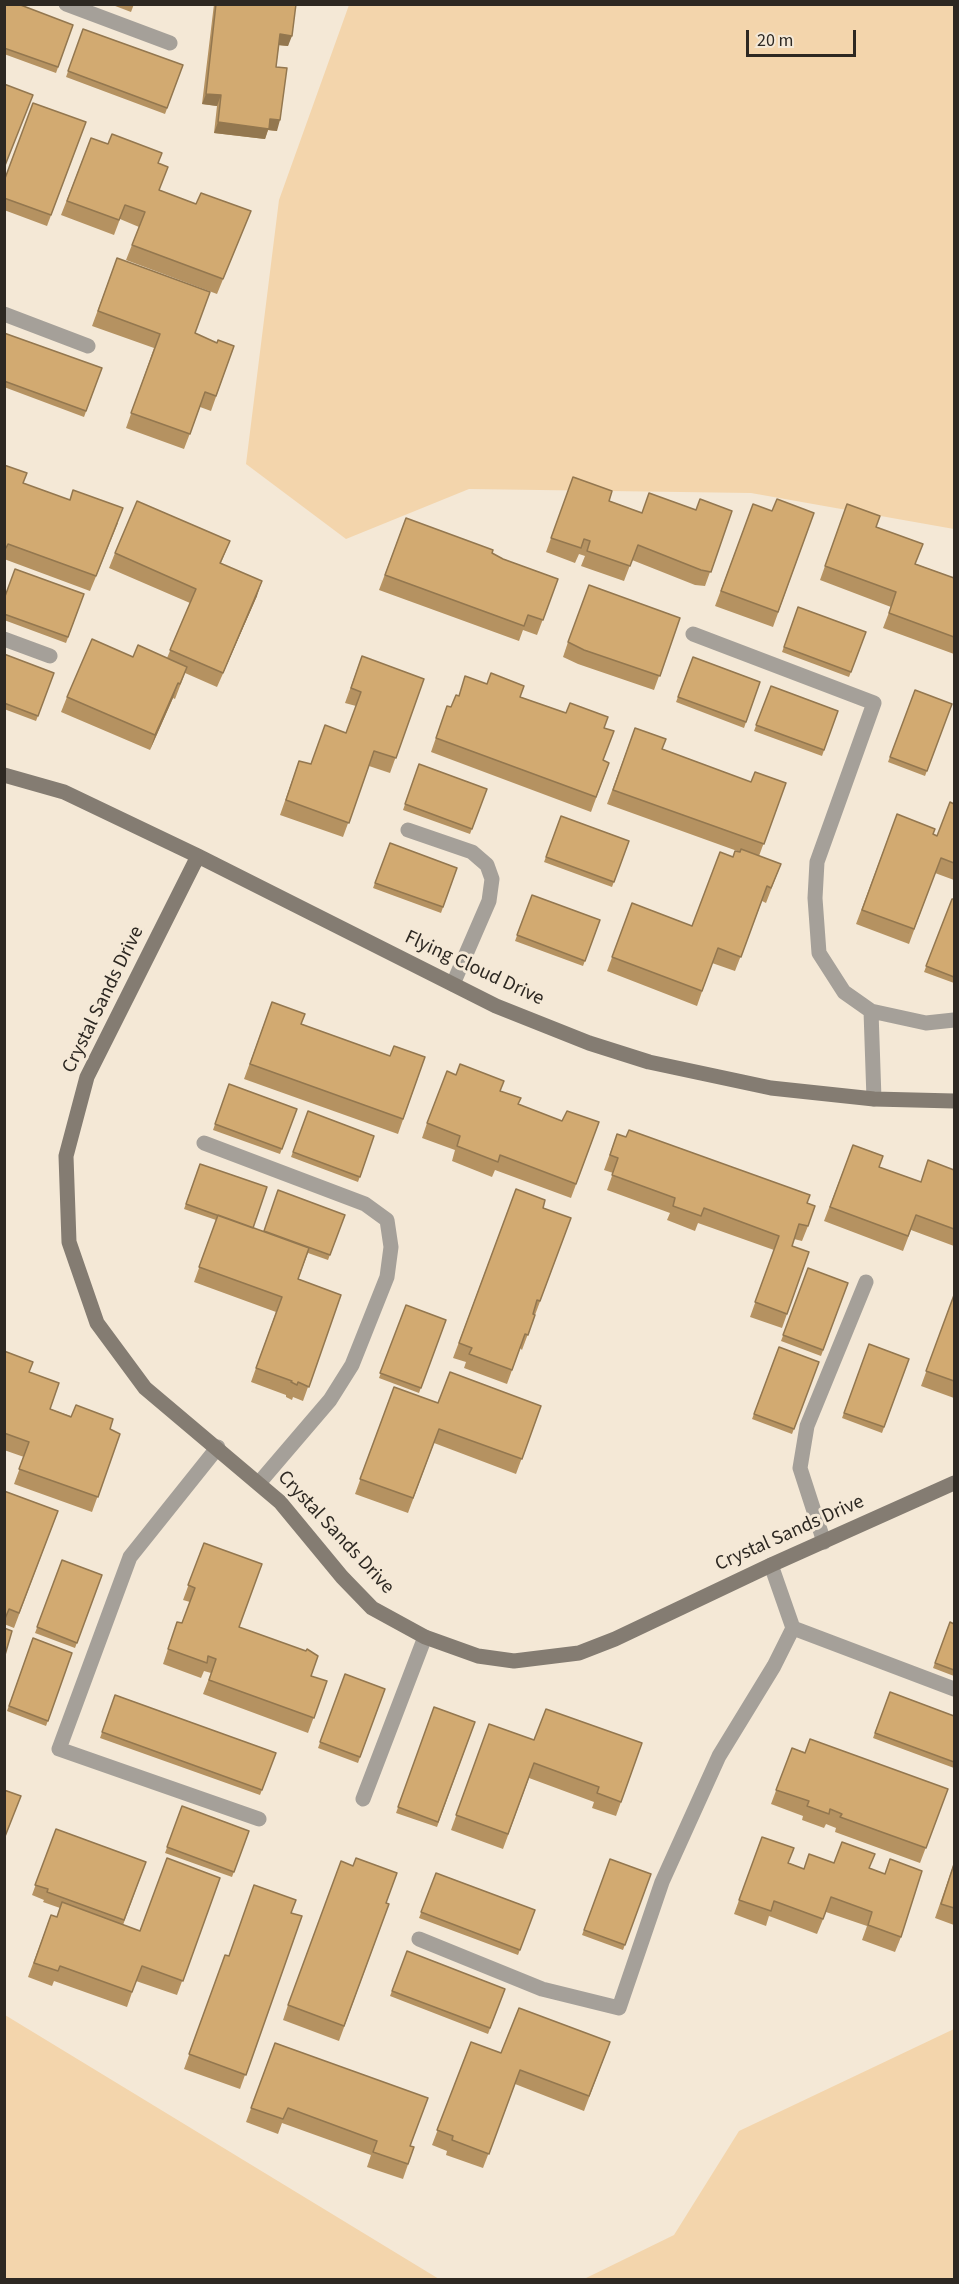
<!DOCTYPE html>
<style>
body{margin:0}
#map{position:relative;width:959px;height:2284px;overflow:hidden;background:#f4e8d6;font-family:"Source Sans 3",sans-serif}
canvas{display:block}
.frame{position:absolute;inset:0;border:6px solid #2d2822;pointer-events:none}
.scale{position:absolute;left:746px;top:30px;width:110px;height:27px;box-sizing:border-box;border:3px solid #2d2822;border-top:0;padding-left:8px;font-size:18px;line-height:21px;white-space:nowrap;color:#2d2822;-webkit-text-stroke:4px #f4e8d6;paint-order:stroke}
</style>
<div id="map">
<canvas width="959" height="2284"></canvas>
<div class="frame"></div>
<div class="scale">20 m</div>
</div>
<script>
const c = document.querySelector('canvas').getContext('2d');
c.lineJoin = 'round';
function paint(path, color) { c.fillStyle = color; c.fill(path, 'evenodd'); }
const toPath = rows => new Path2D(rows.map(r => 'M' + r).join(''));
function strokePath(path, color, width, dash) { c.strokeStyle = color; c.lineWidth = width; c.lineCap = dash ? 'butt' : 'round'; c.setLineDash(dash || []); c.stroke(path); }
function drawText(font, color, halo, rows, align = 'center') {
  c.font = font + ' "Source Sans 3",sans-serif'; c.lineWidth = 6; c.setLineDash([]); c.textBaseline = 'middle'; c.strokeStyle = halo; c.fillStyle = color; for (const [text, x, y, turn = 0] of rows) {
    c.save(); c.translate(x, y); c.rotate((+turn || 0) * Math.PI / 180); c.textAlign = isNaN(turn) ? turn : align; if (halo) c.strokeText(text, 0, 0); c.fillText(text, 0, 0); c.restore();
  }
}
const green = toPath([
 [349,5,954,5,954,529,751,493,469,489,346,539,246,464,279,200],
 [4,2015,5,2015,439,2279,5,2279],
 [954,2029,954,2279,584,2279,674,2235,739,2131]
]);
const lane = toPath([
 [66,4,170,43],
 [4,314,88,346],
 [693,634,874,703,817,862,815,898,819,953,844,992,871,1011,926,1023,954,1020],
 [4,639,50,656],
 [408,830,472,852,487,865,492,879,489,901,453,984],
 [871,1011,874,1099],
 [204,1143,365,1204,387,1220,391,1247,387,1277,352,1365,330,1400,259,1483],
 [218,1447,130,1557,59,1749,259,1819],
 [824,1542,800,1468,807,1426,866,1282],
 [793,1628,954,1689],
 [363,1799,425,1637],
 [419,1939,542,1989,619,2008,662,1882,719,1756,774,1666,793,1628,771,1565]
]);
const secondary = toPath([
 [4,775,64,792,198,856,496,1006,589,1043,649,1062,771,1088,874,1099,954,1101],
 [198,856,87,1077,66,1156,69,1242,97,1323,145,1388,280,1502,342,1577,372,1608,425,1637,478,1656,514,1661,579,1653,615,1639,771,1565,954,1483]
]);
const wall = toPath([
 [4,4,73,25,56,73,4,54],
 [110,4,134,4,131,12],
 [214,4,296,4,288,46,279,45,276,67,277,131,268,130,265,139,214,133,217,106,202,104],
 [83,29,183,65,165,114,66,77],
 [86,122,47,226,4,210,4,181],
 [91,138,158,163,159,190,196,204,251,211,217,294,126,260,139,227,120,219,114,235,61,215],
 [117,258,195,333,217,343,234,346,211,411,200,407,184,449,126,428,154,348,92,326],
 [4,333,102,368,84,417,4,387],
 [4,465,23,483,118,523,90,591,4,559],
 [573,477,609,501,642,513,696,510,732,511,705,586,695,585,632,560,624,581,581,566,585,556,579,554,575,563,546,552],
 [753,504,772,511,814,513,773,627,715,606],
 [847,504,876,527,916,564,954,578,954,654,883,628,891,607,820,580],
 [406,518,492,553,503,559,558,579,537,635,523,630,519,641,379,590],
 [230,541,221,563,257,596,217,687,185,673,175,699,173,698,150,750,61,712,67,697,133,657,167,658,190,603,109,568,115,553],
 [84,594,66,643,4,620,4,599],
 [798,607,866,632,849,677,782,652],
 [680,618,654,690,578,664,563,657,568,642],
 [4,654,54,673,36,721,4,709],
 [362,656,424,679,390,773,369,766,343,837,280,815,299,761,311,764,346,733,356,706,345,703],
 [693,657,760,682,744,728,676,702],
 [771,686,838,711,822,756,754,731],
 [915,690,952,704,925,776,888,762],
 [458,696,521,697,604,728,603,760,609,763,591,812,431,752,447,706,451,707],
 [635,728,663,750,751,782,786,783,759,856,781,864,766,903,762,901,735,971,712,963,697,1006,607,971,632,903,692,926,740,852,607,804],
 [419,764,487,789,470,834,403,810],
 [954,804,954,880,935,873,909,944,856,924,897,814,937,836],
 [561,816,629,841,612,887,544,862],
 [390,843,457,868,441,913,373,888],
 [532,895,600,920,583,966,515,941],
 [952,899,954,899,954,983,924,972],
 [272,1002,301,1024,390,1056,425,1057,398,1134,244,1079],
 [229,1084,297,1109,280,1154,213,1130],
 [500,1091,518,1104,562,1121,599,1122,571,1198,495,1170,492,1177,452,1161,455,1150,422,1138,427,1123],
 [308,1111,374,1136,358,1182,291,1157],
 [617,1134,807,1203,808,1226,802,1241,794,1239,792,1246,809,1252,782,1328,750,1317,774,1250,698,1223,695,1231,667,1220,670,1213,607,1190,613,1173,604,1170],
 [853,1145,879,1167,920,1182,954,1170,954,1246,911,1230,903,1251,824,1221],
 [200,1164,253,1228,263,1232,345,1215,328,1260,308,1253,298,1279,341,1295,303,1401,293,1397,292,1400,286,1397,286,1395,251,1382,276,1312,194,1282,216,1220,184,1209],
 [516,1189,543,1208,571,1218,522,1350,520,1348,507,1384,464,1368,466,1362,453,1358],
 [808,1268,848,1283,821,1356,781,1341],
 [954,1295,954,1398,921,1386],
 [406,1305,446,1320,419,1393,379,1378],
 [869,1344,909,1359,882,1433,842,1418],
 [779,1347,819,1362,792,1434,752,1419],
 [4,1351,29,1372,50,1409,110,1429,120,1434,92,1512,14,1484,24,1457,4,1450],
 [394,1387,438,1403,541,1406,516,1474,434,1443,408,1513,355,1494],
 [4,1491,58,1511,14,1628,4,1624],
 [204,1543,239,1627,311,1676,327,1681,308,1733,203,1694,211,1673,204,1671,201,1678,163,1664,177,1622,182,1623,190,1602,183,1600],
 [62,1560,102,1575,75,1648,35,1633],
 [950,1622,954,1624,954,1676,933,1668],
 [33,1638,72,1653,46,1726,7,1711],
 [345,1674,385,1689,358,1763,318,1748],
 [890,1692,954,1716,954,1768,873,1738],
 [115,1695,276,1753,260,1795,100,1738],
 [434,1707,475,1722,437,1827,396,1813],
 [489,1724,534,1740,642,1743,616,1816,592,1808,594,1802,529,1778,503,1849,451,1830],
 [792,1748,804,1752,948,1789,920,1863,835,1832,836,1828,826,1824,824,1828,802,1820,803,1816,771,1804],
 [182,1806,249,1831,232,1877,165,1853],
 [56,1829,146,1862,123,1925,140,1931,220,1878,177,1995,136,1981,127,2007,54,1981,52,1986,28,1977,51,1915,57,1917,60,1908,43,1902,44,1900,32,1895],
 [762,1837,789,1863,804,1869,834,1863,870,1868,901,1937,895,1952,862,1940,867,1926,826,1912,817,1934,769,1916,766,1926,734,1914],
 [610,1859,651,1874,623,1950,582,1935],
 [954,1863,954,1925,935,1918],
 [436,1873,535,1910,518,1955,419,1918],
 [386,1903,389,1904,339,2041,283,2020,288,2005],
 [291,1913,302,1916,240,2089,184,2069,225,1955,229,1956],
 [407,1951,505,1989,488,2034,390,1996],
 [471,2042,501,2053,610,2042,584,2111,515,2084,483,2168,446,2155,447,2151,432,2145],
 [275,2043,410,2146,414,2147,403,2179,367,2167,371,2155,282,2123,278,2134,246,2122]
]);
const shadedWall = toPath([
 [280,34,292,36,288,46,277,45],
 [206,94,221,95,217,106,202,104],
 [270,119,280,120,277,131,268,130,265,139,214,133,218,122],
 [262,581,257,596,217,687,223,673],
 [178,683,173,698,150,750,155,735]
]);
const building = toPath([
 [4,4,18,4,73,25,58,67,4,48,4,4],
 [216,4,296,4,292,36,280,34,276,67,287,68,280,120,270,119,269,129,218,122,221,95,206,94,216,4],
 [83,29,183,65,167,108,68,71,83,29],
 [4,84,33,95,4,168,4,84],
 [33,103,86,122,51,215,4,198,4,181,33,103],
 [112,134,162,153,158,163,168,167,159,190,196,204,201,193,251,211,223,279,132,245,145,212,125,205,119,220,67,201,91,138,108,144,112,134],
 [117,258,210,292,195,333,217,343,218,340,234,346,216,396,205,392,190,434,131,413,160,334,98,311,117,258],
 [4,333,102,368,86,411,4,381,4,333],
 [4,465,27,473,23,483,70,500,73,490,123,508,96,576,8,544,6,548,4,547,4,465],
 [573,477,612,491,609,501,642,513,649,493,696,510,700,499,732,511,711,572,701,570,638,545,630,566,587,551,590,541,584,539,581,548,551,538,573,477],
 [777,499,814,513,778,612,721,591,753,504,772,511,777,499],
 [137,501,230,541,220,563,262,581,223,673,170,650,196,589,115,553,137,501],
 [847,504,880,516,876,527,923,544,915,564,954,578,954,637,889,613,896,592,825,566,847,504],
 [406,518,493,550,492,553,503,559,558,579,543,620,528,615,524,626,385,575,406,518],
 [15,569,84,594,68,637,4,614,4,599,15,569],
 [589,585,680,618,660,676,584,650,568,642,589,585],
 [798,607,866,632,851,672,784,647,798,607],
 [92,639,133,657,138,645,187,667,180,684,178,683,155,735,67,697,92,639],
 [4,654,54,673,38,716,4,703,4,654],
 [362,656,424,679,396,758,374,751,349,823,286,800,299,761,311,764,325,725,346,733,361,692,351,688,362,656],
 [693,657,760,682,746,722,678,697,693,657],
 [491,673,524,686,520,697,566,713,570,703,608,717,604,728,614,731,603,760,609,763,596,797,436,738,447,706,451,707,456,695,459,696,465,676,487,684,491,673],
 [771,686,838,711,824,750,756,725,771,686],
 [915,690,952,704,927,771,890,757,915,690],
 [635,728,666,739,662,749,751,782,755,772,786,783,764,844,613,790,635,728],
 [419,764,487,789,472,829,405,804,419,764],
 [950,802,954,804,954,863,941,858,914,929,862,910,897,814,935,829,933,834,937,836,950,802],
 [561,816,629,841,614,882,546,857,561,816],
 [390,843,457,868,443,907,375,883,390,843],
 [741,849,781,864,771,888,767,886,741,957,718,948,702,991,612,957,632,903,692,926,720,852,733,857,735,851,740,852,741,849],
 [532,895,600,920,585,961,517,935,532,895],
 [952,899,954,899,954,977,926,966,952,899],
 [272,1002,305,1014,301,1024,390,1056,394,1046,425,1057,403,1119,250,1064,272,1002],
 [460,1064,504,1081,500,1091,521,1098,518,1104,562,1121,567,1111,599,1122,576,1184,500,1155,498,1162,457,1146,460,1136,427,1123,447,1071,456,1075,460,1064],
 [229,1084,297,1109,282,1149,215,1124,229,1084],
 [308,1111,374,1136,360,1177,293,1152,308,1111],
 [629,1130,810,1195,807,1203,815,1206,808,1226,799,1224,792,1246,809,1252,787,1314,755,1302,779,1236,704,1208,701,1216,673,1206,675,1198,612,1175,618,1158,610,1155,617,1134,626,1137,629,1130],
 [853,1145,883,1156,879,1167,921,1182,928,1160,954,1170,954,1229,916,1215,908,1236,830,1207,853,1145],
 [200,1164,267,1187,253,1228,186,1204,200,1164],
 [516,1189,545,1200,543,1208,571,1218,540,1301,537,1300,533,1314,535,1315,528,1335,525,1334,512,1370,469,1354,472,1348,459,1343,516,1189],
 [278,1190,345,1215,330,1255,264,1231,278,1190],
 [218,1215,309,1248,298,1279,341,1295,309,1387,298,1382,297,1385,291,1382,292,1381,256,1368,282,1297,199,1267,218,1215],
 [808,1268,848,1283,823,1350,783,1335,808,1268],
 [954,1295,954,1381,926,1371,954,1295],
 [406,1305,446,1320,421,1388,380,1373,406,1305],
 [869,1344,909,1359,884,1427,844,1413,869,1344],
 [779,1347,819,1362,794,1429,754,1414,779,1347],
 [4,1351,33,1362,29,1372,59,1383,50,1409,71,1417,76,1405,113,1419,110,1429,120,1434,98,1497,19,1469,29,1442,4,1433,4,1351],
 [450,1372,541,1406,522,1459,439,1429,413,1498,360,1479,394,1387,438,1403,450,1372],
 [4,1491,58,1511,19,1613,9,1609,4,1621,4,1491],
 [204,1543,262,1564,239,1627,306,1651,307,1649,318,1656,311,1676,327,1681,314,1718,209,1680,216,1659,208,1656,207,1663,168,1649,177,1622,182,1623,195,1588,188,1585,204,1543],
 [62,1560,102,1575,77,1643,37,1627,62,1560],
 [950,1622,954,1624,954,1670,935,1663,950,1622],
 [4,1628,12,1631,5,1655,4,1655,4,1628],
 [33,1638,72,1653,48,1721,9,1706,33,1638],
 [345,1674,385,1689,360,1757,320,1742,345,1674],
 [890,1692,954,1716,954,1762,875,1733,890,1692],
 [115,1695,276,1753,262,1790,102,1732,115,1695],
 [434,1707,475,1722,438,1822,398,1807,434,1707],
 [546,1709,642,1743,621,1802,597,1793,599,1787,534,1763,508,1834,456,1815,489,1724,534,1740,546,1709],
 [810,1739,948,1789,926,1848,840,1817,842,1814,830,1809,829,1814,807,1806,809,1801,776,1790,792,1748,805,1753,810,1739],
 [4,1790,21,1796,4,1839,4,1790],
 [182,1806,249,1831,234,1872,167,1847,182,1806],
 [56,1829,146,1862,124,1920,47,1892,48,1889,35,1885,56,1829],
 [762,1837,794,1848,788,1863,804,1869,809,1854,834,1863,842,1842,875,1854,869,1868,885,1874,890,1859,922,1871,901,1937,868,1925,872,1912,831,1897,823,1919,774,1901,771,1911,739,1900,762,1837],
 [167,1858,220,1878,183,1981,142,1966,132,1992,60,1966,58,1971,34,1963,51,1915,57,1917,62,1902,140,1931,167,1858],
 [356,1858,397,1873,386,1903,389,1904,344,2026,288,2005,341,1861,353,1866,356,1858],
 [610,1859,651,1874,625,1945,584,1930,610,1859],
 [954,1864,954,1908,941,1904,954,1864],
 [436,1873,535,1910,520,1950,421,1912,436,1873],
 [254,1885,296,1900,291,1913,302,1916,246,2075,189,2054,225,1955,229,1956,254,1885],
 [407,1951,505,1989,490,2028,392,1991,407,1951],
 [519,2008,610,2042,589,2096,520,2070,489,2154,452,2140,453,2136,437,2130,471,2042,501,2053,519,2008],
 [275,2043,428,2098,410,2146,414,2147,408,2164,373,2152,377,2141,288,2108,283,2119,251,2108,275,2043]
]);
const streetNames = [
 ["Flying Cloud Drive",474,969,25],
 ["Crystal Sands Drive",104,1000,-64],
 ["Crystal Sands Drive",335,1533,47],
 ["Crystal Sands Drive",790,1534,-24]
];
paint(green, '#f3d5ac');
strokePath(lane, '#a5a099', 15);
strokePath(secondary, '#847c72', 15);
paint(wall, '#b59261');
paint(shadedWall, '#93774f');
paint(building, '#d2aa71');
strokePath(building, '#93774f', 1.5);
drawText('20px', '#2d2822', '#f4e8d6', streetNames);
</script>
